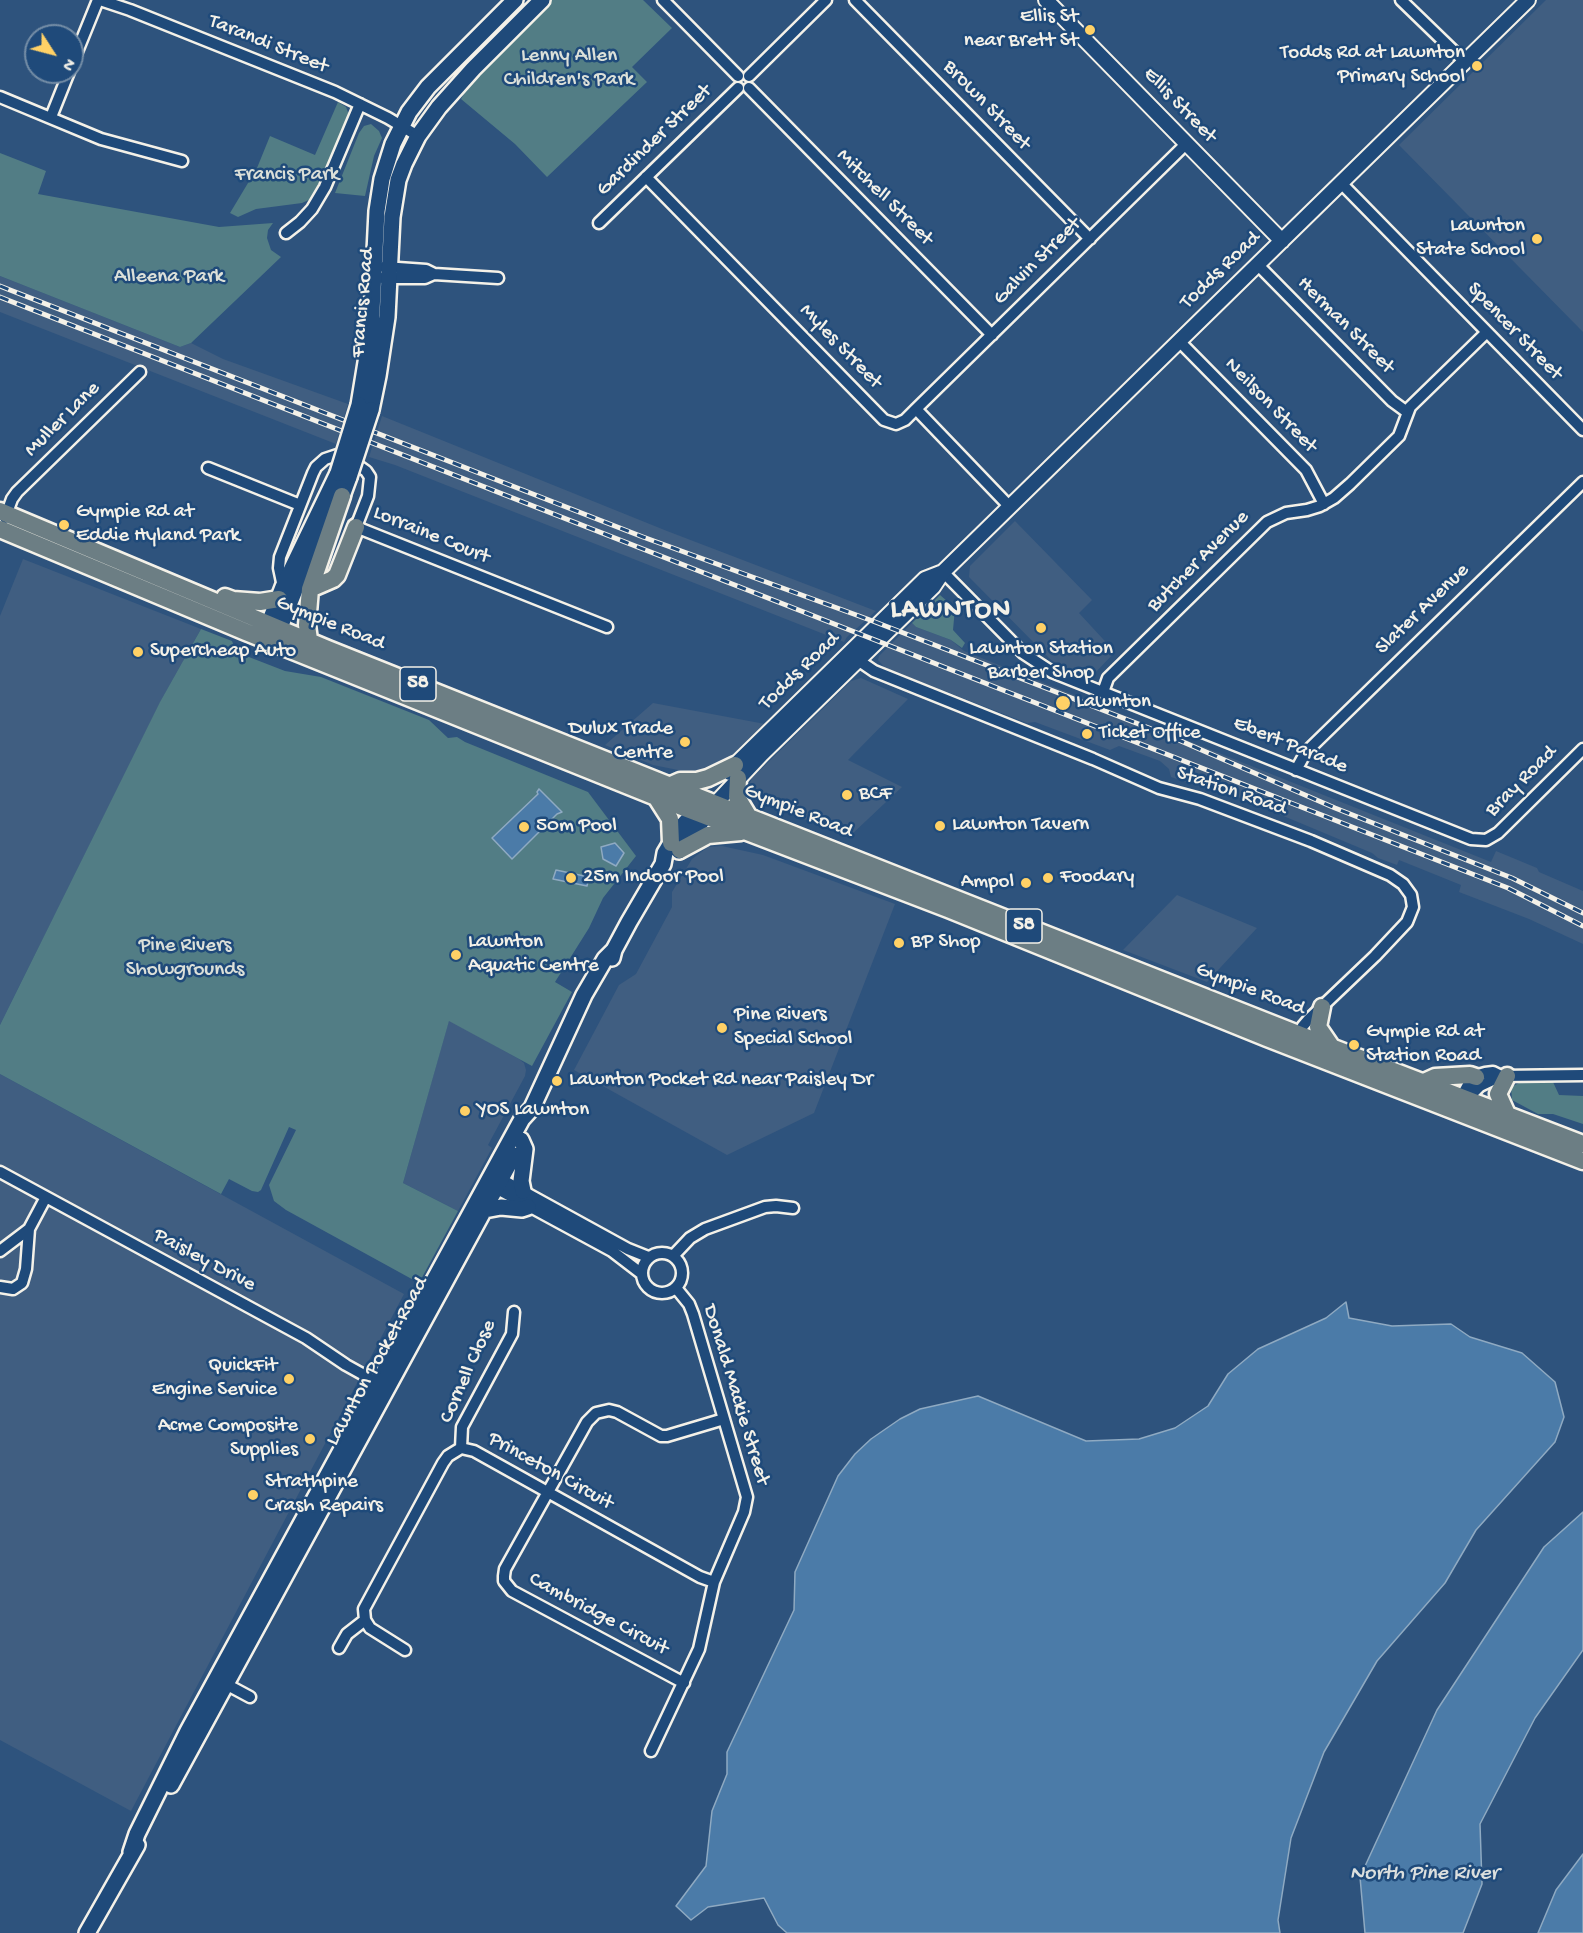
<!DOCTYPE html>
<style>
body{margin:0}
#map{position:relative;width:1583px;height:1933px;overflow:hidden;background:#2e537d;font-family:"Gochi Hand",sans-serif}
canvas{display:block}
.north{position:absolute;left:24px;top:24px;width:60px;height:60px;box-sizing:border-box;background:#1f4a7a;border:2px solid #748da6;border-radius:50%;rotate:126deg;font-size:16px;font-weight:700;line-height:24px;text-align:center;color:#f4f1e8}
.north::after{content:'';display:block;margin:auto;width:21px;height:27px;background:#ffd166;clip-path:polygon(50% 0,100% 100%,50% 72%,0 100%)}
</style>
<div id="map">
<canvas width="1583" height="1933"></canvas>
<div class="north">N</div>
</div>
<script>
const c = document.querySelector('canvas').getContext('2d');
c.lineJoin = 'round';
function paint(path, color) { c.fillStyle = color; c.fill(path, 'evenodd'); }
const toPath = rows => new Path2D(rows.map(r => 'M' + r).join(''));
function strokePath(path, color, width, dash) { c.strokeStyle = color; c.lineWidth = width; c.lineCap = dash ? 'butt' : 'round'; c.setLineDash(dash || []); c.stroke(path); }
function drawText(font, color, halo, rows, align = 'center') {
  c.font = font + ' "Gochi Hand",sans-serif'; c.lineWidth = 5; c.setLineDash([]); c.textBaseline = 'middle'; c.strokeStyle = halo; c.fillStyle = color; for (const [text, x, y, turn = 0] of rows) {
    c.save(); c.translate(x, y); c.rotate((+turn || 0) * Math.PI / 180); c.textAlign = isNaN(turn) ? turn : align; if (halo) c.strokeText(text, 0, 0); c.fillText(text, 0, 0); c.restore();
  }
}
const built = toPath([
 [1546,0,1583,0,1583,332,1399,145],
 [0,276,180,347,191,343,223,359,348,404,336,444,0,312],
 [382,416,667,531,876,611,847,637,844,642,395,465,369,457],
 [1015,521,1092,600,1079,613,1115,652,1095,673,1081,674,1064,668,1051,660,969,577,970,566],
 [23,559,201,629,163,697,0,1025,0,616],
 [912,623,916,627,951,640,964,651,1491,862,1496,851,1537,868,1539,872,1583,891,1583,944,1529,919,1459,892,1461,885,1399,860,1397,865,1378,858,1372,853,1214,787,1210,790,1171,777,1169,769,1160,761,1119,746,1110,750,1035,722,1027,723,885,668,878,660,879,656],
 [861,678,908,699,848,760,902,787,850,836,757,802,749,785,752,778,851,681],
 [653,703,765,724,728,759,714,766,688,772,653,765,605,745],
 [722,846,763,855,895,904,814,1113,727,1155,574,1070,619,985,636,974,672,907,672,892,692,859,708,847],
 [1177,895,1257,928,1207,982,1123,950],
 [449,1020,519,1059,524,1063,526,1070,525,1076,488,1145,492,1148,458,1211,403,1183],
 [0,1074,404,1294,131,1811,0,1740]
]);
const green = toPath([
 [546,0,643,0,672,28,632,67,647,82,547,177,515,144,461,99,469,85],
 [338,102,346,107,349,115,325,173,311,199,302,203,256,209,238,217,230,213,257,168,270,136,315,155],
 [371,124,379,131,382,138,374,156,365,196,335,193,359,133,364,126],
 [0,153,46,171,38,194,219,227,273,223,268,230,267,238,271,250,281,257,191,343,180,347,0,276],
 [940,595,955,608,953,630,965,643,962,648,951,640,916,627,912,623],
 [201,629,232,641,236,652,285,671,321,677,429,720,448,738,457,737,465,742,588,792,636,856,603,898,589,928,555,982,572,992,532,1066,449,1021,403,1183,458,1211,419,1283,286,1210,274,1201,269,1185,296,1130,289,1127,261,1190,258,1192,252,1191,229,1179,221,1194,0,1074,0,1025,160,702],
 [1521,1082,1553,1082,1559,1095,1583,1096,1583,1124,1553,1114,1538,1114,1512,1100,1511,1087]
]);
const water = toPath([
 [539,789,562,812,557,814,512,859,492,838,538,794,537,792,539,789],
 [615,843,624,853,616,866,603,859,601,847,615,843],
 [556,870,589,877,587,886,553,879,556,870],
 [1346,1302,1349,1318,1392,1326,1451,1324,1470,1337,1522,1353,1555,1382,1564,1417,1555,1442,1476,1530,1445,1583,1377,1661,1324,1752,1291,1838,1278,1920,1280,1933,787,1933,778,1925,764,1898,708,1907,691,1920,676,1906,706,1866,712,1811,727,1774,727,1752,794,1610,795,1572,838,1476,855,1454,871,1439,900,1419,920,1409,978,1396,1086,1441,1139,1439,1175,1428,1208,1406,1228,1374,1258,1349,1326,1318,1346,1302],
 [1583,1512,1583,1650,1535,1718,1480,1824,1482,1884,1463,1933,1365,1933,1360,1877,1437,1710,1544,1547,1583,1512],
 [1583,1854,1583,1933,1538,1933,1556,1890,1583,1854]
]);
const minor = toPath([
 [100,0,130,10,335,92,388,118,418,136],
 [663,0,738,76],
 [855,0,1090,239],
 [1401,0,1465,62],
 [72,64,98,0],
 [749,76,826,0],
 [749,88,992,335],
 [0,97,101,139,182,161],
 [51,117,69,72],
 [646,177,884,420,896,424,905,420,916,409,1187,143],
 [1341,183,1583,430],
 [599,223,738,88],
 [286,233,300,222,312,209,325,187,360,104],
 [1258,265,1392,401,1407,412],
 [384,267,426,270,434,274],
 [382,278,425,278,434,274,498,278],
 [1179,341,1306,470,1324,504],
 [916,409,1010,507],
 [208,468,300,505],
 [5,518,12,499,17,492,140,372],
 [943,572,1023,653,1052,672,1471,839,1486,840,1498,833,1583,749],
 [283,587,279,568,280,557,313,473,316,467,325,459,337,455,352,461,366,471,370,477,368,496,356,527,607,627],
 [852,656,874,671,1093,759,1159,788,1200,799,1311,841,1390,875,1403,884,1411,895,1413,907,1407,922,1375,956,1309,1019,1303,1026,1297,1037],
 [1103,692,1108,678,1267,522,1286,513,1307,510,1320,506,1334,498,1350,484,1399,436,1410,407,1487,332],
 [1296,770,1306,752,1583,482],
 [1458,1103,1469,1083,1478,1075,1485,1073,1493,1072,1501,1076,1583,1075],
 [1465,1104,1471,1095,1480,1086,1501,1076],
 [0,1172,306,1338,346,1365,382,1385],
 [493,1179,506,1182,628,1249,648,1257],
 [492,1186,612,1251,642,1274],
 [0,1251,29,1229],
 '642 1273a20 20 0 1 1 40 0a20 20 0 1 1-40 0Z',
 [673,1256,690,1238,705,1229,765,1207,776,1206,793,1208],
 [0,1287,13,1289,22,1283,26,1269,29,1229,46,1197],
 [461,1448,462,1427,512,1334,514,1312],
 [339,1648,347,1634,365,1620],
 [405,1650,370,1628,365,1620,364,1609,443,1463,448,1456,461,1448,474,1451,700,1577,714,1582],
 [222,1682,250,1697],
 [684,1683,512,1591,504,1581,504,1576,505,1569,587,1422,596,1413,609,1410,617,1412,661,1436,667,1436,724,1419],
 [651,1751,699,1649,714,1582,744,1512,747,1497,693,1314,689,1304,676,1288]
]);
const tertiary = toPath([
 [1046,0,1282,241],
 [730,773,735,765,925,579,943,572],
 [716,803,762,754,933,587,943,572,1528,0]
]);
const secondary = toPath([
 [359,405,371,332,377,211,382,179,393,144,409,112,428,87,515,0],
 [371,410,378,376,387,317,392,217,398,180,404,164,418,136,439,107,473,69,542,0],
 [264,636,283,587,338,473],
 [275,640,301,575,337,501,342,496,349,477],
 [679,851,712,808],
 [612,958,614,950,629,922,663,864,665,853,671,843,683,825,702,804],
 [521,1140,525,1149,521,1181,523,1191],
 [485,1210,501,1207,522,1209,528,1207],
 [171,1785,514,1155],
 [131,1852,137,1834,188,1731,522,1119,532,1108,584,995,605,959,614,950],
 [87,1933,137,1845]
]);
const trunk = toPath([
 [0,511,328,649,683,791,1331,1047,1583,1144],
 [0,529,246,632,656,797,948,909,1267,1038,1583,1161],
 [310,589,333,579,337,575,356,527],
 [225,597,233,600,260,602,279,599],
 [309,640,307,625,310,589,342,496],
 [738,778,737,797,749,817],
 [671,785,680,781,697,781,708,778,735,765],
 [656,797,670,819,671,843],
 [680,850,708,835,741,832],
 [1322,1007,1318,1027,1331,1046],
 [1424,1082,1435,1077,1470,1075,1476,1077],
 [1507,1114,1498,1094,1507,1076]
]);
const rail = toPath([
 [0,286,643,537,870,620,1167,735,1335,808,1512,878,1583,913],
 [0,297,1508,888,1583,926]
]);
const secondaryBridge = toPath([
 [338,473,359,405],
 [349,477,371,410]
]);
const markers = [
 [1090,30,6,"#ffd166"],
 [1477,66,6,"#ffd166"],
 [1537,239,6,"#ffd166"],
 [64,525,6,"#ffd166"],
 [1041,628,6,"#ffd166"],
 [138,652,6,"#ffd166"],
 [1063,703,8,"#ffd166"],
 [1087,734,6,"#ffd166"],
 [685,742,6,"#ffd166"],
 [847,795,6,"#ffd166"],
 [940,826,6,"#ffd166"],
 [524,827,6,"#ffd166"],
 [571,878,6,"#ffd166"],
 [1048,878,6,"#ffd166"],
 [1026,883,6,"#ffd166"],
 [899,943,6,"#ffd166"],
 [456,955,6,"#ffd166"],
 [722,1028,6,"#ffd166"],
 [1354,1045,6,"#ffd166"],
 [557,1081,6,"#ffd166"],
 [465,1111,6,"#ffd166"],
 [289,1379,6,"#ffd166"],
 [310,1439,6,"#ffd166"],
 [253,1495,6,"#ffd166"]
];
const shields = [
 [418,684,36],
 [1024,926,36]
];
const shieldNames = [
 ["58",418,684],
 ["58",1024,926]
];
const poiNames = [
 ["Ellis St",1078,18,"right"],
 ["near Brett St",1078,42,"right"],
 ["Todds Rd at Lawnton",1465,54,"right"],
 ["Primary School",1465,78,"right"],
 ["Lawnton",1525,227,"right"],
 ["State School",1525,251,"right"],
 ["Gympie Rd at",76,513],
 ["Eddie Hyland Park",76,537],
 ["Lawnton Station",1041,650,"center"],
 ["Barber Shop",1041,674,"center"],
 ["Supercheap Auto",150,652],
 ["Lawnton",1076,703],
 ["Dulux Trade",673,730,"right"],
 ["Centre",673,754,"right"],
 ["Ticket Office",1099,734],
 ["BCF",859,795],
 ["Lawnton Tavern",952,826],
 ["50m Pool",536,827],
 ["25m Indoor Pool",583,878],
 ["Foodary",1060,878],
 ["Ampol",1014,883,"right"],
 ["Lawnton",468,943],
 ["Aquatic Centre",468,967],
 ["BP Shop",911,943],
 ["Pine Rivers",734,1016],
 ["Special School",734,1040],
 ["Gympie Rd at",1366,1033],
 ["Station Road",1366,1057],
 ["Lawnton Pocket Rd near Paisley Dr",569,1081],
 ["YOS Lawnton",477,1111],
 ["QuickFit",277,1367,"right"],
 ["Engine Service",277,1391,"right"],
 ["Acme Composite",298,1427,"right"],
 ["Supplies",298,1451,"right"],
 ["Strathpine",265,1483],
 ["Crash Repairs",265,1507]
];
const streetNames = [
 ["Tarandi Street",268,45,22],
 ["Brown Street",986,106,46],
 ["Ellis Street",1179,106,46],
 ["Gardinder Street",655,141,-44],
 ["Mitchell Street",884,198,45],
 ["Galvin Street",1038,262,-45],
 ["Todds Road",1221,271,-44],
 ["Francis Road",364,303,-85],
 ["Herman Street",1345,326,45],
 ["Spencer Street",1514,332,46],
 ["Myles Street",840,347,46],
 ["Neilson Street",1270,406,46],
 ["Muller Lane",63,420,-45],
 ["Lorraine Court",431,536,22],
 ["Butcher Avenue",1199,562,-45],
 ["Slater Avenue",1423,610,-44],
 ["Gympie Road",330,624,22],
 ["Todds Road",800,672,-44],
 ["Ebert Parade",1290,746,22],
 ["Bray Road",1522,782,-45],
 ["Station Road",1231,792,19],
 ["Gympie Road",798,812,22],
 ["Gympie Road",1250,990,21],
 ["Paisley Drive",204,1261,28],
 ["Lawnton Pocket Road",378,1362,-61],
 ["Cornell Close",469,1372,-66],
 ["Donald Mackie Street",735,1395,73],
 ["Princeton Circuit",550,1472,29],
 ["Cambridge Circuit",598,1615,28]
];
const parkNames = [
 ["Lenny Allen",569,57],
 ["Children's Park",569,81],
 ["Francis Park",287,176],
 ["Alleena Park",169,278],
 ["Pine Rivers",185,947],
 ["Showgrounds",185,971]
];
const waterNames = [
 ["North Pine River",1424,1875]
];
const districtNames = [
 ["LAWNTON",951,612]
];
paint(built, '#405e81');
paint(green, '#527d85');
paint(water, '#4b7ba8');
strokePath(water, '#8faac2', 1.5);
strokePath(minor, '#f4f1e8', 15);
strokePath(tertiary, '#f4f1e8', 18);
strokePath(secondary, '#f4f1e8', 20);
strokePath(trunk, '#f4f1e8', 21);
strokePath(minor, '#1f4a7a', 10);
strokePath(tertiary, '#1f4a7a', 14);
strokePath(secondary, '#1f4a7a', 15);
strokePath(trunk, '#6c7e84', 16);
strokePath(rail, '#f4f1e8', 5);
strokePath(rail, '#1f4a7a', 3, [9]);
strokePath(secondaryBridge, '#f4f1e8', 20, []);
strokePath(secondaryBridge, '#1f4a7a', 15);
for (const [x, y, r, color] of markers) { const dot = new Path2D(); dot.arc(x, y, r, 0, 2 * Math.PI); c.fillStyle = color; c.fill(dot); strokePath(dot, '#1f4a7a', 2); }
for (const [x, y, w] of shields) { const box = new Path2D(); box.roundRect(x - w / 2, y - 17, w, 34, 4.5); c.fillStyle = '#1f4a7a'; c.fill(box); strokePath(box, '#f4f1e8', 1.5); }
drawText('bold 20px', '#f4f1e8', null, shieldNames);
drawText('21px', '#f4f1e8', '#1f4a7a', poiNames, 'left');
drawText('21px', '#f4f1e8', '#1f4a7a', streetNames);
drawText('21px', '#dce0d9', '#1f4a7a', parkNames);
drawText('italic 22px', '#dbdfde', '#1f4a7a', waterNames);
c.letterSpacing = '1.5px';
drawText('bold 27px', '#f4f1e8', '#1f4a7a', districtNames);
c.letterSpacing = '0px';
</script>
